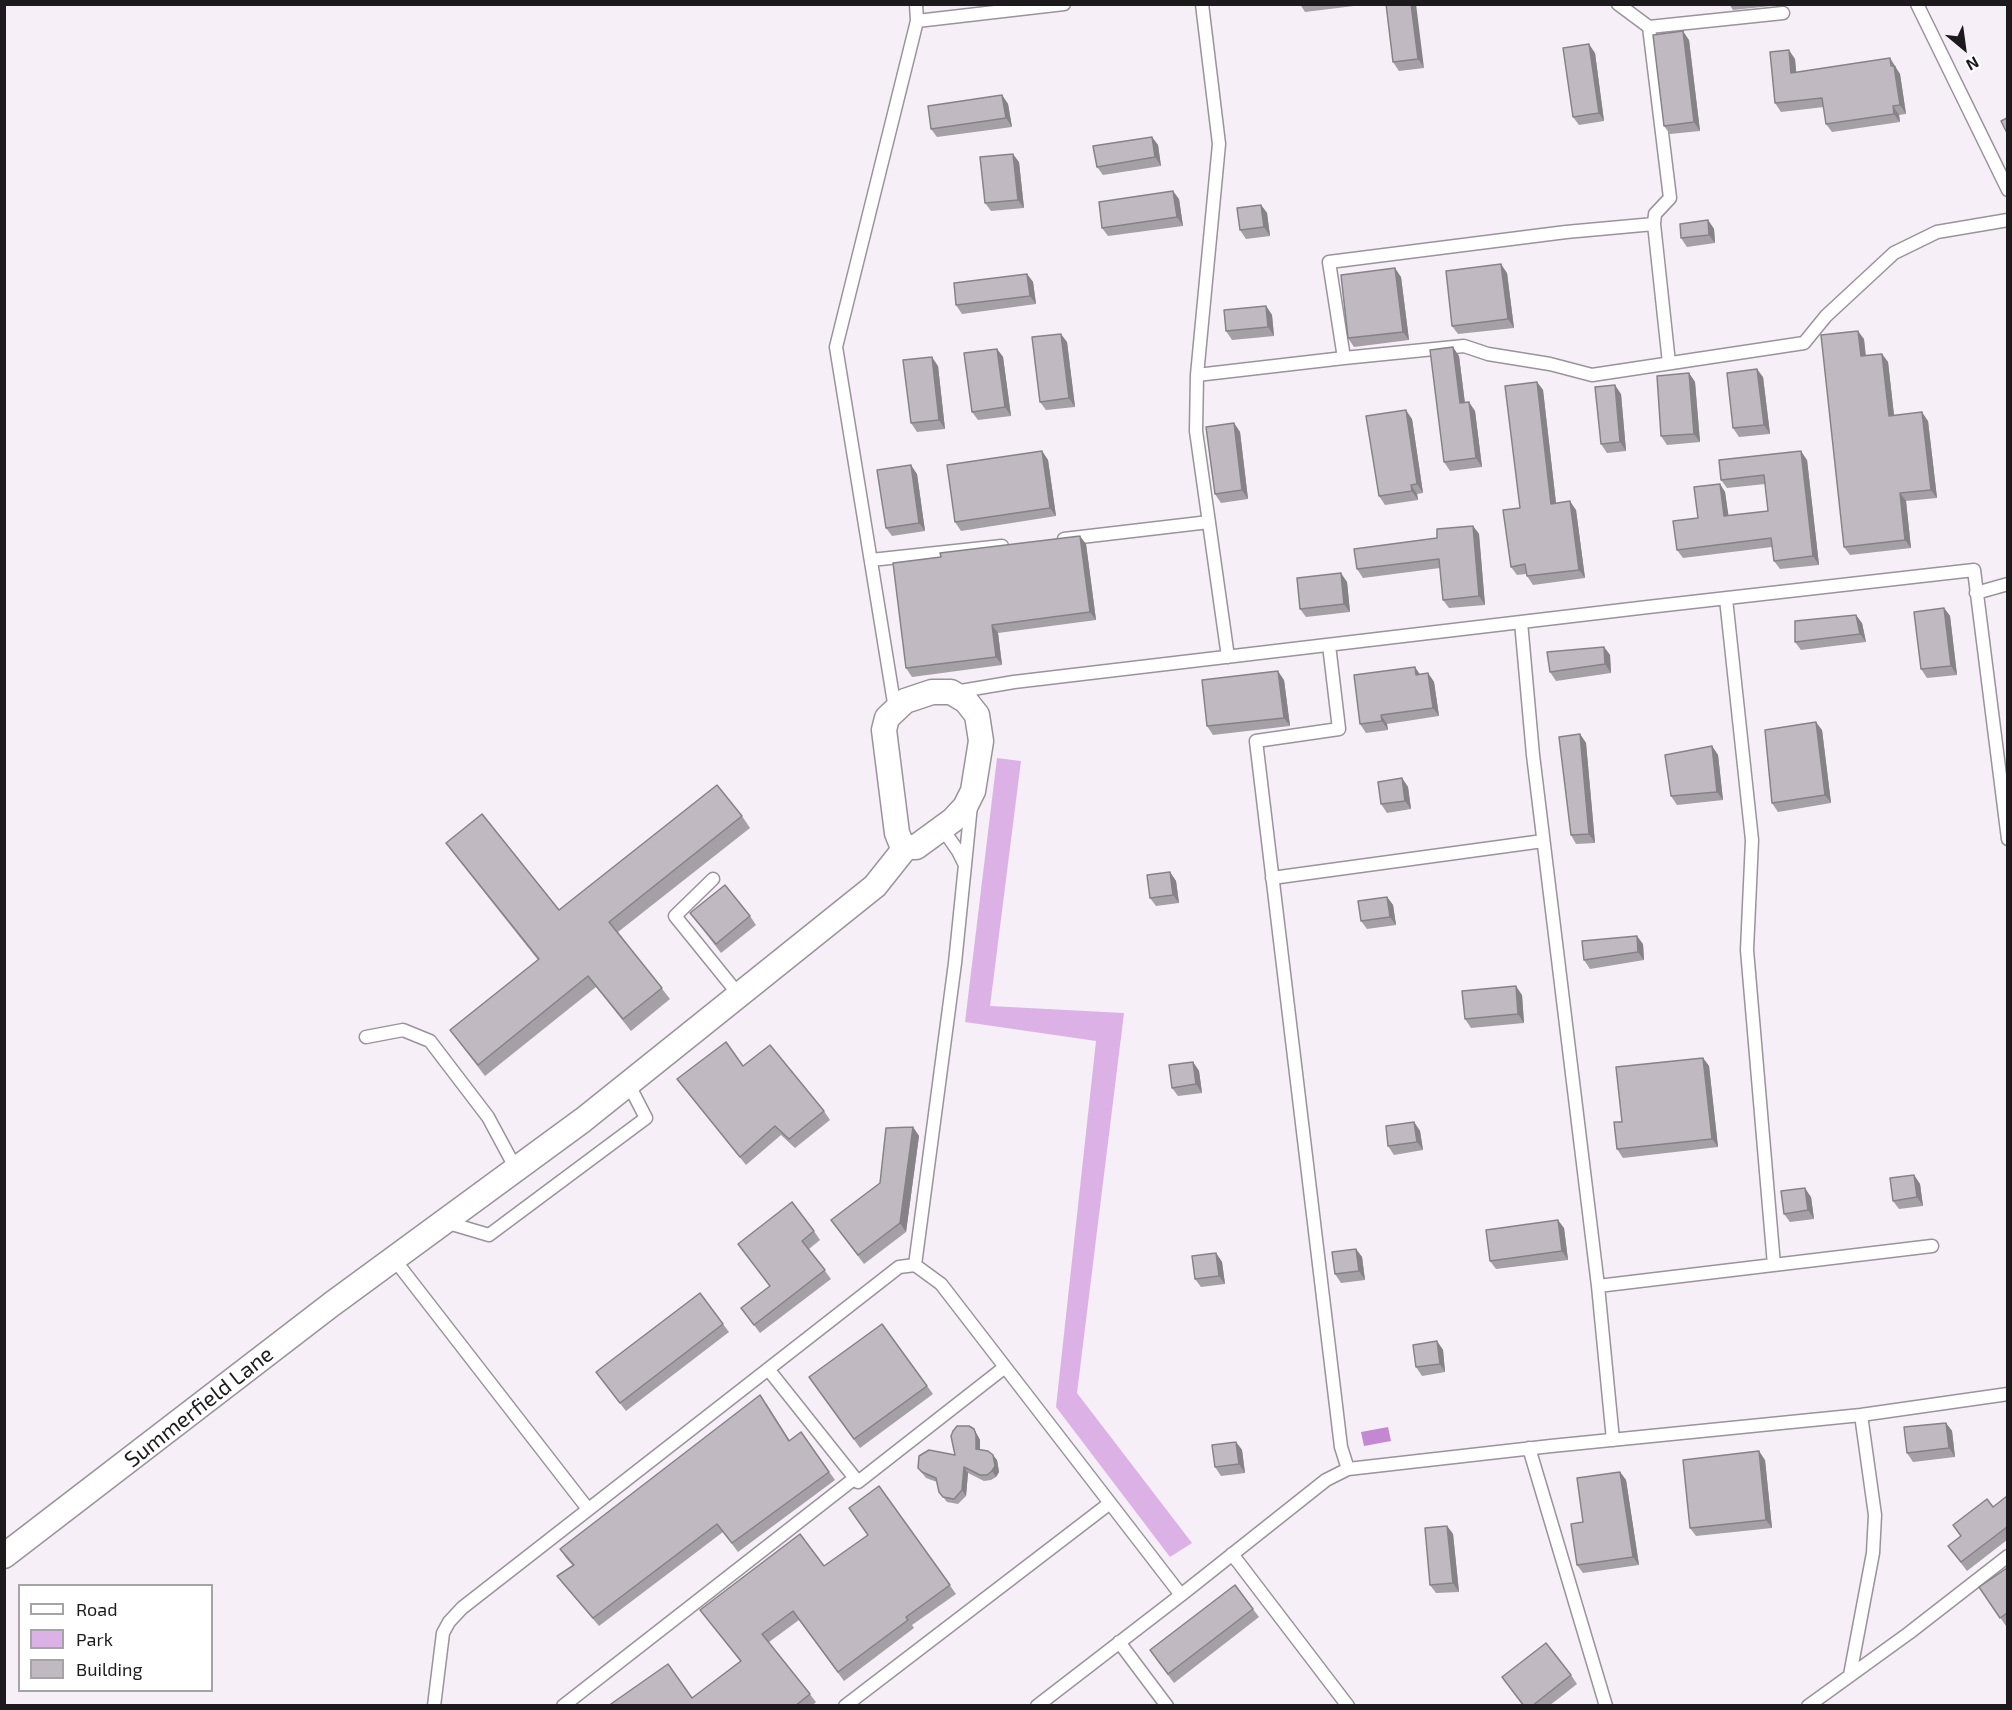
<!DOCTYPE html>
<style>
body{margin:0}
#map{position:relative;width:2012px;height:1710px;overflow:hidden;background:#f6eff7;font-family:"Exo 2",sans-serif}
canvas{display:block}
.frame{position:absolute;inset:0;border:6px solid #1c1a1d;pointer-events:none}
.legend{position:absolute;left:18px;top:1584px;width:195px;height:108px;box-sizing:border-box;background:#fff;border:2px solid #a4a3a5;margin:0;padding:8px 10px;list-style:none;font-size:18px;color:#1c1a1d}
.legend li{display:flex;align-items:center;gap:12px;height:30px}
.legend b{width:30px;border:2px solid #a4a3a5}
.north{position:absolute;left:1934px;top:18px;width:60px;height:60px;-webkit-text-stroke:4px #fff;paint-order:stroke;rotate:151deg;font-size:16px;font-weight:700;line-height:24px;text-align:center;color:#1c1a1d}
.north::after{content:'';display:block;margin:auto;width:21px;height:27px;background:#1c1a1d;clip-path:polygon(50% 0,100% 100%,50% 72%,0 100%)}
</style>
<div id="map">
<canvas width="2012" height="1710"></canvas>
<div class="frame"></div>
<ul class="legend">
<li><b style="height:8px;background:#fff"></b>Road</li>
<li><b style="height:16px;background:#dcb2e6"></b>Park</li>
<li><b style="height:16px;background:#c0b9c1"></b>Building</li>
</ul>
<div class="north">N</div>
</div>
<script>
const c = document.querySelector('canvas').getContext('2d');
c.lineJoin = 'round';
function paint(path, color) { c.fillStyle = color; c.fill(path, 'evenodd'); }
const toPath = rows => new Path2D(rows.map(r => 'M' + r).join(''));
function strokePath(path, color, width, dash) { c.strokeStyle = color; c.lineWidth = width; c.lineCap = dash ? 'butt' : 'round'; c.setLineDash(dash || []); c.stroke(path); }
function drawText(font, color, halo, rows, align = 'center') {
  c.font = font + ' "Exo 2",sans-serif'; c.lineWidth = 5; c.setLineDash([]); c.textBaseline = 'middle'; c.strokeStyle = halo; c.fillStyle = color; for (const [text, x, y, turn = 0] of rows) {
    c.save(); c.translate(x, y); c.rotate((+turn || 0) * Math.PI / 180); c.textAlign = isNaN(turn) ? turn : align; if (halo) c.strokeText(text, 0, 0); c.fillText(text, 0, 0); c.restore();
  }
}
const green = toPath([
 [997,758,1021,761,990,1006,1124,1013,1077,1393,1192,1543,1170,1557,1056,1407,1096,1041,965,1022]
]);
const water = toPath([
 [1388,1427,1391,1441,1364,1446,1361,1432]
]);
const service = toPath([
 [1202,4,1219,144,1197,375,1196,431,1228,657],
 [1917,4,2008,190],
 [917,21,1064,4],
 [1649,27,1783,13],
 [1654,224,1669,363],
 [1344,358,1464,346,1488,354,1550,364,1592,375,1804,343,1826,316,1894,253,1937,232,2008,220],
 [1197,375,1344,358,1329,262,1566,232,1654,224,1655,214,1670,198,1649,27,1618,4],
 [1064,539,1209,522],
 [871,560,1002,546],
 [1976,593,2008,584],
 [1726,599,1752,840,1747,950,1774,1265],
 [1521,622,1533,755,1598,1286,1613,1440],
 [1329,645,1339,729,1256,741,1341,1447,1348,1469],
 [955,692,1014,682,1648,607,1974,570,2008,839],
 [895,709,836,347,917,21,916,4],
 [942,828,958,851,965,865,971,805],
 [1272,878,1543,841],
 [713,879,675,916,739,995],
 [366,1037,403,1030,430,1041,488,1117,516,1169],
 [445,1222,489,1235,646,1118,628,1083],
 [394,1259,588,1509],
 [915,1265,955,963,965,865],
 [1598,1286,1932,1246],
 [768,1369,858,1482,1005,1367],
 [1529,1448,1606,1706],
 [1232,1554,1348,1706],
 [1181,1595,1326,1480,1348,1469,1551,1446,1861,1415,2008,1394],
 [1119,1642,1167,1706],
 [1850,1675,1873,1553,1875,1515,1861,1415],
 [434,1706,443,1633,449,1622,462,1608,899,1267,915,1265,941,1284,1181,1595,1037,1706],
 [563,1706,855,1478],
 [845,1706,1110,1503],
 [1808,1706,1909,1633,2008,1556]
]);
const minor = toPath([
 [932,692,951,692,966,701,977,715,981,741,973,791,965,807,953,820,916,847,906,847,901,843,897,833,884,730,887,718,905,701,932,692],
 [4,1556,332,1304,583,1120,875,886,906,847]
]);
const wall = toPath([
 [1300,4,1354,4,1354,6,1305,12],
 [1386,4,1424,68,1399,71,1393,62],
 [1729,4,1771,4,1771,6,1733,10],
 [1689,40,1700,131,1670,134,1664,126],
 [1595,53,1604,121,1579,125,1573,117],
 [1795,59,1796,72,1896,66,1896,69,1900,74,1906,114,1899,115,1900,122,1832,132,1826,124,1824,107,1781,112,1775,103],
 [1002,95,1008,104,1012,127,937,137,931,129],
 [1152,137,1158,145,1161,166,1103,175,1097,167],
 [1019,162,1024,208,991,211,985,203],
 [1179,199,1183,226,1108,236,1102,228],
 [1261,205,1267,213,1270,236,1246,239,1240,230],
 [1708,220,1714,229,1715,243,1687,247,1681,238],
 [1507,273,1514,328,1458,334,1452,326],
 [1027,274,1033,282,1036,304,962,314,956,305],
 [1401,277,1409,340,1354,347,1348,338],
 [1266,306,1272,315,1274,336,1232,340,1226,331],
 [1864,339,1865,356,1882,354,1888,362,1894,415,1928,421,1937,498,1906,501,1911,548,1850,555,1844,547],
 [1067,342,1075,407,1046,410,1040,402],
 [997,349,1003,357,1011,416,978,420,972,412],
 [1459,356,1465,403,1475,411,1482,467,1450,471,1444,462],
 [938,366,945,429,917,432,911,423],
 [1689,373,1695,382,1700,442,1667,445,1661,436],
 [1763,377,1770,434,1739,437,1733,428],
 [1537,382,1543,390,1556,503,1576,510,1585,578,1533,585,1527,576,1526,574,1517,575,1511,567,1520,508],
 [1621,394,1626,451,1607,453,1601,444],
 [1412,419,1423,493,1417,494,1418,500,1385,505,1379,496],
 [1234,423,1240,432,1248,499,1221,503,1215,494],
 [1042,451,1048,460,1056,516,961,531,955,522],
 [1807,460,1819,565,1780,569,1774,561,1772,547,1683,558,1677,550,1720,484,1725,492,1728,516,1768,511,1765,484,1727,488,1721,480],
 [917,474,925,531,892,536,886,528],
 [1473,526,1479,534,1485,605,1449,608,1443,600,1440,568,1363,578,1357,569],
 [1086,544,1096,620,998,633,1002,665,912,677,906,668],
 [1347,582,1350,612,1306,617,1300,609],
 [1944,608,1950,616,1957,675,1927,678,1921,669],
 [1862,623,1866,642,1801,650,1795,642],
 [1604,647,1610,655,1611,673,1556,681,1550,672],
 [1428,673,1434,682,1439,716,1387,724,1388,730,1366,733,1360,724,1420,674],
 [1284,680,1290,726,1213,735,1207,726],
 [1822,730,1831,803,1778,812,1772,803],
 [1580,734,1586,743,1595,843,1576,844,1571,835],
 [1712,746,1718,755,1723,800,1677,805,1671,796],
 [1402,778,1408,787,1411,809,1387,813,1381,804],
 [742,816,750,828,618,932,670,999,631,1031,596,987,485,1076,450,1030,538,960,454,854,446,843,559,910],
 [1170,872,1176,881,1179,903,1156,906,1150,898],
 [1387,897,1393,905,1396,925,1367,929,1361,921],
 [690,913,750,916,756,925,721,953],
 [1643,944,1644,960,1590,969,1584,960],
 [1522,995,1524,1023,1471,1028,1465,1019],
 [1703,1058,1709,1066,1718,1147,1623,1158,1617,1149,1622,1122],
 [1193,1062,1199,1071,1202,1093,1178,1096,1172,1088],
 [743,1066,824,1111,830,1120,795,1148,781,1135,746,1165,677,1079],
 [1414,1122,1420,1131,1423,1150,1394,1155,1388,1146],
 [913,1127,919,1136,906,1232,864,1264,837,1228,880,1183],
 [1914,1175,1920,1184,1923,1206,1899,1209,1893,1201],
 [1811,1197,1814,1219,1790,1222,1784,1214],
 [1564,1228,1568,1260,1496,1269,1490,1261],
 [814,1231,820,1240,809,1249,831,1279,760,1333,741,1308,770,1286,738,1244],
 [1356,1249,1362,1257,1365,1280,1341,1283,1335,1274],
 [1216,1253,1222,1262,1225,1284,1201,1287,1195,1279],
 [723,1324,729,1332,626,1411,602,1380],
 [882,1324,933,1394,860,1448,809,1377],
 [1437,1341,1443,1350,1445,1372,1422,1376,1416,1367],
 [766,1403,790,1441,801,1432,835,1480,738,1552,723,1532,599,1626,563,1584,557,1576,573,1566,566,1558,560,1549],
 [1946,1423,1952,1431,1955,1457,1913,1462,1907,1453],
 [974,1429,980,1440,980,1450,997,1460,999,1472,996,1477,991,1480,984,1481,968,1473,966,1496,958,1504,947,1502,939,1492,937,1482,926,1478,918,1468,955,1455],
 [1236,1442,1242,1450,1245,1473,1221,1476,1215,1467],
 [1765,1460,1772,1528,1696,1536,1690,1528],
 [1620,1472,1626,1480,1639,1565,1583,1573,1577,1565,1583,1522],
 [879,1486,956,1594,912,1625,914,1628,844,1681,799,1620,769,1642,816,1702,812,1706,608,1706,692,1698,740,1661,700,1610,824,1566,868,1535],
 [2007,1496,2007,1540,1967,1571,1948,1546,1961,1536,1993,1507],
 [1447,1526,1453,1534,1459,1592,1436,1593,1430,1585],
 [2007,1568,2007,1625,2006,1626,1979,1587],
 [1253,1609,1259,1617,1174,1683,1156,1659],
 [1571,1675,1577,1684,1549,1706,1524,1706]
]);
const shadedWall = toPath([
 [1411,4,1416,4,1424,68,1418,59],
 [1683,31,1689,40,1700,131,1694,122],
 [1589,44,1595,53,1604,121,1599,113],
 [1789,50,1795,59,1797,81,1791,73],
 [1890,58,1900,74,1906,114,1900,105],
 [1002,95,1008,104,1012,127,1006,118],
 [1893,106,1899,115,1900,122,1894,114],
 [1152,137,1158,145,1161,166,1155,157],
 [1013,154,1019,162,1024,208,1018,200],
 [1173,191,1179,199,1183,226,1177,217],
 [1261,205,1267,213,1270,236,1264,227],
 [1708,220,1714,229,1715,243,1709,235],
 [1501,264,1507,273,1514,328,1508,319],
 [1395,268,1401,277,1409,340,1403,332],
 [1027,274,1033,282,1036,304,1030,296],
 [1266,306,1272,315,1274,336,1268,327],
 [1858,331,1864,339,1867,365,1861,356],
 [1061,334,1067,342,1075,407,1069,398],
 [1453,347,1459,356,1466,412,1460,403],
 [997,349,1003,357,1011,416,1005,407],
 [1882,354,1888,362,1895,424,1889,416],
 [932,357,938,366,945,429,939,420],
 [1757,369,1763,377,1770,434,1764,425],
 [1689,373,1695,382,1700,442,1694,434],
 [1537,382,1543,390,1557,512,1551,504],
 [1615,385,1621,394,1626,451,1620,442],
 [1469,402,1475,411,1482,467,1476,458],
 [1406,410,1412,419,1423,493,1417,484],
 [1922,412,1928,421,1937,498,1931,490],
 [1234,423,1240,432,1248,499,1242,490],
 [1042,451,1048,460,1056,516,1050,508],
 [1801,451,1807,460,1819,565,1813,556],
 [911,465,917,474,925,531,919,523],
 [1720,484,1725,492,1730,525,1724,516],
 [1411,485,1417,494,1418,500,1412,491],
 [1900,493,1906,501,1911,548,1905,540],
 [1570,501,1576,510,1585,578,1579,570],
 [1473,526,1479,534,1485,605,1479,596],
 [1080,536,1086,544,1096,620,1090,612],
 [1341,573,1347,582,1350,612,1344,604],
 [1944,608,1950,616,1957,675,1951,666],
 [1856,615,1862,623,1866,642,1860,634],
 [992,625,998,633,1002,665,996,657],
 [1604,647,1610,655,1611,673,1605,664],
 [1415,667,1421,676,1416,675],
 [1278,671,1284,680,1290,726,1284,718],
 [1428,673,1434,682,1439,716,1433,708],
 [1381,715,1387,724,1388,730,1382,721],
 [1816,722,1822,730,1831,803,1825,795],
 [1580,734,1586,743,1595,843,1589,834],
 [1712,746,1718,755,1723,800,1717,792],
 [1402,778,1408,787,1411,809,1405,801],
 [1170,872,1176,881,1179,903,1173,895],
 [1387,897,1393,905,1396,925,1390,917],
 [1637,936,1643,944,1644,960,1638,952],
 [1516,986,1522,995,1524,1023,1518,1014],
 [1703,1058,1709,1066,1718,1147,1712,1139],
 [1193,1062,1199,1071,1202,1093,1196,1084],
 [1414,1122,1420,1131,1423,1150,1417,1142],
 [913,1127,919,1136,906,1232,900,1223],
 [1914,1175,1920,1184,1923,1206,1917,1197],
 [1805,1188,1811,1197,1814,1219,1808,1210],
 [1558,1220,1564,1228,1568,1260,1562,1251],
 [1356,1249,1362,1257,1365,1280,1359,1271],
 [1216,1253,1222,1262,1225,1284,1219,1276],
 [1437,1341,1443,1350,1445,1372,1440,1364],
 [1946,1423,1952,1431,1955,1457,1949,1448],
 [974,1429,980,1440,980,1455,976,1449],
 [1236,1442,1242,1450,1245,1473,1239,1464],
 [1759,1451,1765,1460,1772,1528,1766,1520],
 [993,1455,997,1460,999,1472,996,1477,992,1471],
 [964,1467,968,1473,966,1496,962,1490],
 [1620,1472,1626,1480,1639,1565,1633,1557],
 [1447,1526,1453,1534,1459,1592,1453,1583]
]);
const building = toPath([
 [1386,4,1411,4,1418,59,1393,62,1386,4],
 [1683,31,1694,122,1664,126,1653,35,1683,31],
 [1589,44,1599,113,1573,117,1563,48,1589,44],
 [1789,50,1791,73,1890,58,1891,66,1894,66,1900,105,1893,106,1894,114,1826,124,1822,98,1775,103,1770,52,1789,50],
 [1002,95,1006,118,931,129,928,106,1002,95],
 [2007,118,2007,133,2001,121,2007,118],
 [1152,137,1155,157,1097,167,1093,146,1152,137],
 [1013,154,1018,200,985,203,980,157,1013,154],
 [1173,191,1177,217,1102,228,1099,202,1173,191],
 [1261,205,1264,227,1240,230,1237,208,1261,205],
 [1708,220,1709,235,1681,238,1680,224,1708,220],
 [1501,264,1508,319,1452,326,1446,271,1501,264],
 [1395,268,1403,332,1348,338,1341,275,1395,268],
 [1027,274,1030,296,956,305,954,283,1027,274],
 [1266,306,1268,327,1226,331,1224,310,1266,306],
 [1858,331,1861,356,1882,354,1889,416,1922,412,1931,490,1900,493,1905,540,1844,547,1821,335,1858,331],
 [1061,334,1069,398,1040,402,1032,337,1061,334],
 [1453,347,1460,403,1469,402,1476,458,1444,462,1430,350,1453,347],
 [997,349,1005,407,972,412,964,353,997,349],
 [932,357,939,420,911,423,903,360,932,357],
 [1757,369,1764,425,1733,428,1727,373,1757,369],
 [1689,373,1694,434,1661,436,1657,376,1689,373],
 [1537,382,1551,504,1570,501,1579,570,1527,576,1525,564,1511,567,1503,510,1520,508,1505,386,1537,382],
 [1615,385,1620,442,1601,444,1595,387,1615,385],
 [1406,410,1417,484,1411,485,1412,491,1379,496,1366,416,1406,410],
 [1234,423,1242,490,1215,494,1206,427,1234,423],
 [1042,451,1050,508,955,522,947,465,1042,451],
 [1801,451,1813,556,1774,561,1771,538,1677,550,1673,521,1698,518,1694,487,1720,484,1724,516,1768,511,1764,475,1721,480,1719,460,1801,451],
 [911,465,919,523,886,528,877,470,911,465],
 [1473,526,1479,596,1443,600,1439,559,1357,569,1354,549,1437,538,1437,529,1473,526],
 [1080,536,1090,612,992,625,996,657,906,668,893,563,941,557,940,553,1080,536],
 [1341,573,1344,604,1300,609,1297,578,1341,573],
 [1944,608,1951,666,1921,669,1914,612,1944,608],
 [1856,615,1860,634,1795,642,1795,621,1856,615],
 [1604,647,1605,664,1550,672,1547,652,1604,647],
 [1415,667,1416,675,1428,673,1433,708,1381,715,1382,721,1360,724,1354,675,1415,667],
 [1278,671,1284,718,1207,726,1202,680,1278,671],
 [1816,722,1825,795,1772,803,1765,730,1816,722],
 [1580,734,1589,834,1571,835,1559,737,1580,734],
 [1712,746,1717,792,1671,796,1665,755,1712,746],
 [1402,778,1405,801,1381,804,1378,782,1402,778],
 [717,785,742,816,609,922,662,988,623,1019,588,976,478,1065,450,1030,539,959,446,843,482,814,559,910,717,785],
 [1170,872,1173,895,1150,898,1147,875,1170,872],
 [725,885,750,916,716,944,690,913,725,885],
 [1387,897,1390,917,1361,921,1358,901,1387,897],
 [1637,936,1638,952,1584,960,1582,941,1637,936],
 [1516,986,1518,1014,1465,1019,1462,991,1516,986],
 [726,1042,743,1066,770,1045,824,1111,789,1139,775,1126,740,1157,677,1079,726,1042],
 [1703,1058,1712,1139,1617,1149,1614,1122,1622,1122,1616,1067,1703,1058],
 [1193,1062,1196,1084,1172,1088,1169,1065,1193,1062],
 [1414,1122,1417,1142,1388,1146,1386,1126,1414,1122],
 [913,1127,900,1223,858,1255,831,1220,880,1183,886,1128,913,1127],
 [1914,1175,1917,1197,1893,1201,1890,1178,1914,1175],
 [1805,1188,1808,1210,1784,1214,1781,1191,1805,1188],
 [792,1202,814,1231,802,1241,825,1270,754,1325,741,1308,770,1286,738,1244,792,1202],
 [1558,1220,1562,1251,1490,1261,1486,1230,1558,1220],
 [1356,1249,1359,1271,1335,1274,1332,1252,1356,1249],
 [1216,1253,1219,1276,1195,1279,1192,1256,1216,1253],
 [700,1293,723,1324,620,1403,596,1372,700,1293],
 [882,1324,927,1386,854,1439,809,1377,882,1324],
 [1437,1341,1440,1364,1416,1367,1413,1345,1437,1341],
 [760,1395,789,1441,801,1432,829,1472,732,1543,717,1524,593,1618,557,1576,574,1565,560,1549,760,1395],
 [1946,1423,1949,1448,1907,1453,1904,1427,1946,1423],
 [957,1426,969,1426,974,1429,976,1435,976,1449,988,1451,993,1455,995,1466,992,1471,987,1475,980,1475,964,1467,962,1490,954,1499,943,1497,939,1492,936,1478,922,1472,918,1468,919,1456,929,1450,955,1455,951,1436,953,1431,957,1426],
 [1236,1442,1239,1464,1215,1467,1212,1445,1236,1442],
 [1759,1451,1766,1520,1690,1528,1683,1460,1759,1451],
 [1620,1472,1633,1557,1577,1565,1571,1524,1583,1522,1577,1478,1620,1472],
 [879,1486,950,1585,906,1617,908,1620,838,1672,793,1611,762,1634,810,1694,795,1706,608,1706,668,1664,692,1698,741,1661,700,1610,800,1534,824,1566,868,1535,849,1508,879,1486],
 [2007,1496,2007,1527,1961,1562,1948,1546,1961,1536,1953,1525,1987,1499,1993,1507,2007,1496],
 [1447,1526,1453,1583,1430,1585,1425,1528,1447,1526],
 [2007,1568,2007,1613,2000,1618,1979,1587,2007,1568],
 [1235,1585,1253,1609,1168,1674,1150,1650,1235,1585],
 [1546,1643,1571,1675,1532,1706,1524,1706,1502,1677,1546,1643]
]);
const streetNames = [
 ["Summerfield Lane",199,1407,-38]
];
paint(green, '#dcb2e6');
paint(water, '#c487d2');
strokePath(service, '#9a939b', 15);
strokePath(minor, '#9a939b', 27);
strokePath(service, '#fff', 12);
strokePath(minor, '#fff', 24);
paint(wall, '#a59fa6');
paint(shadedWall, '#868287');
paint(building, '#c0b9c1');
strokePath(building, '#868287', 1.5);
drawText('22px', '#1c1a1d', '#fff', streetNames);
</script>
